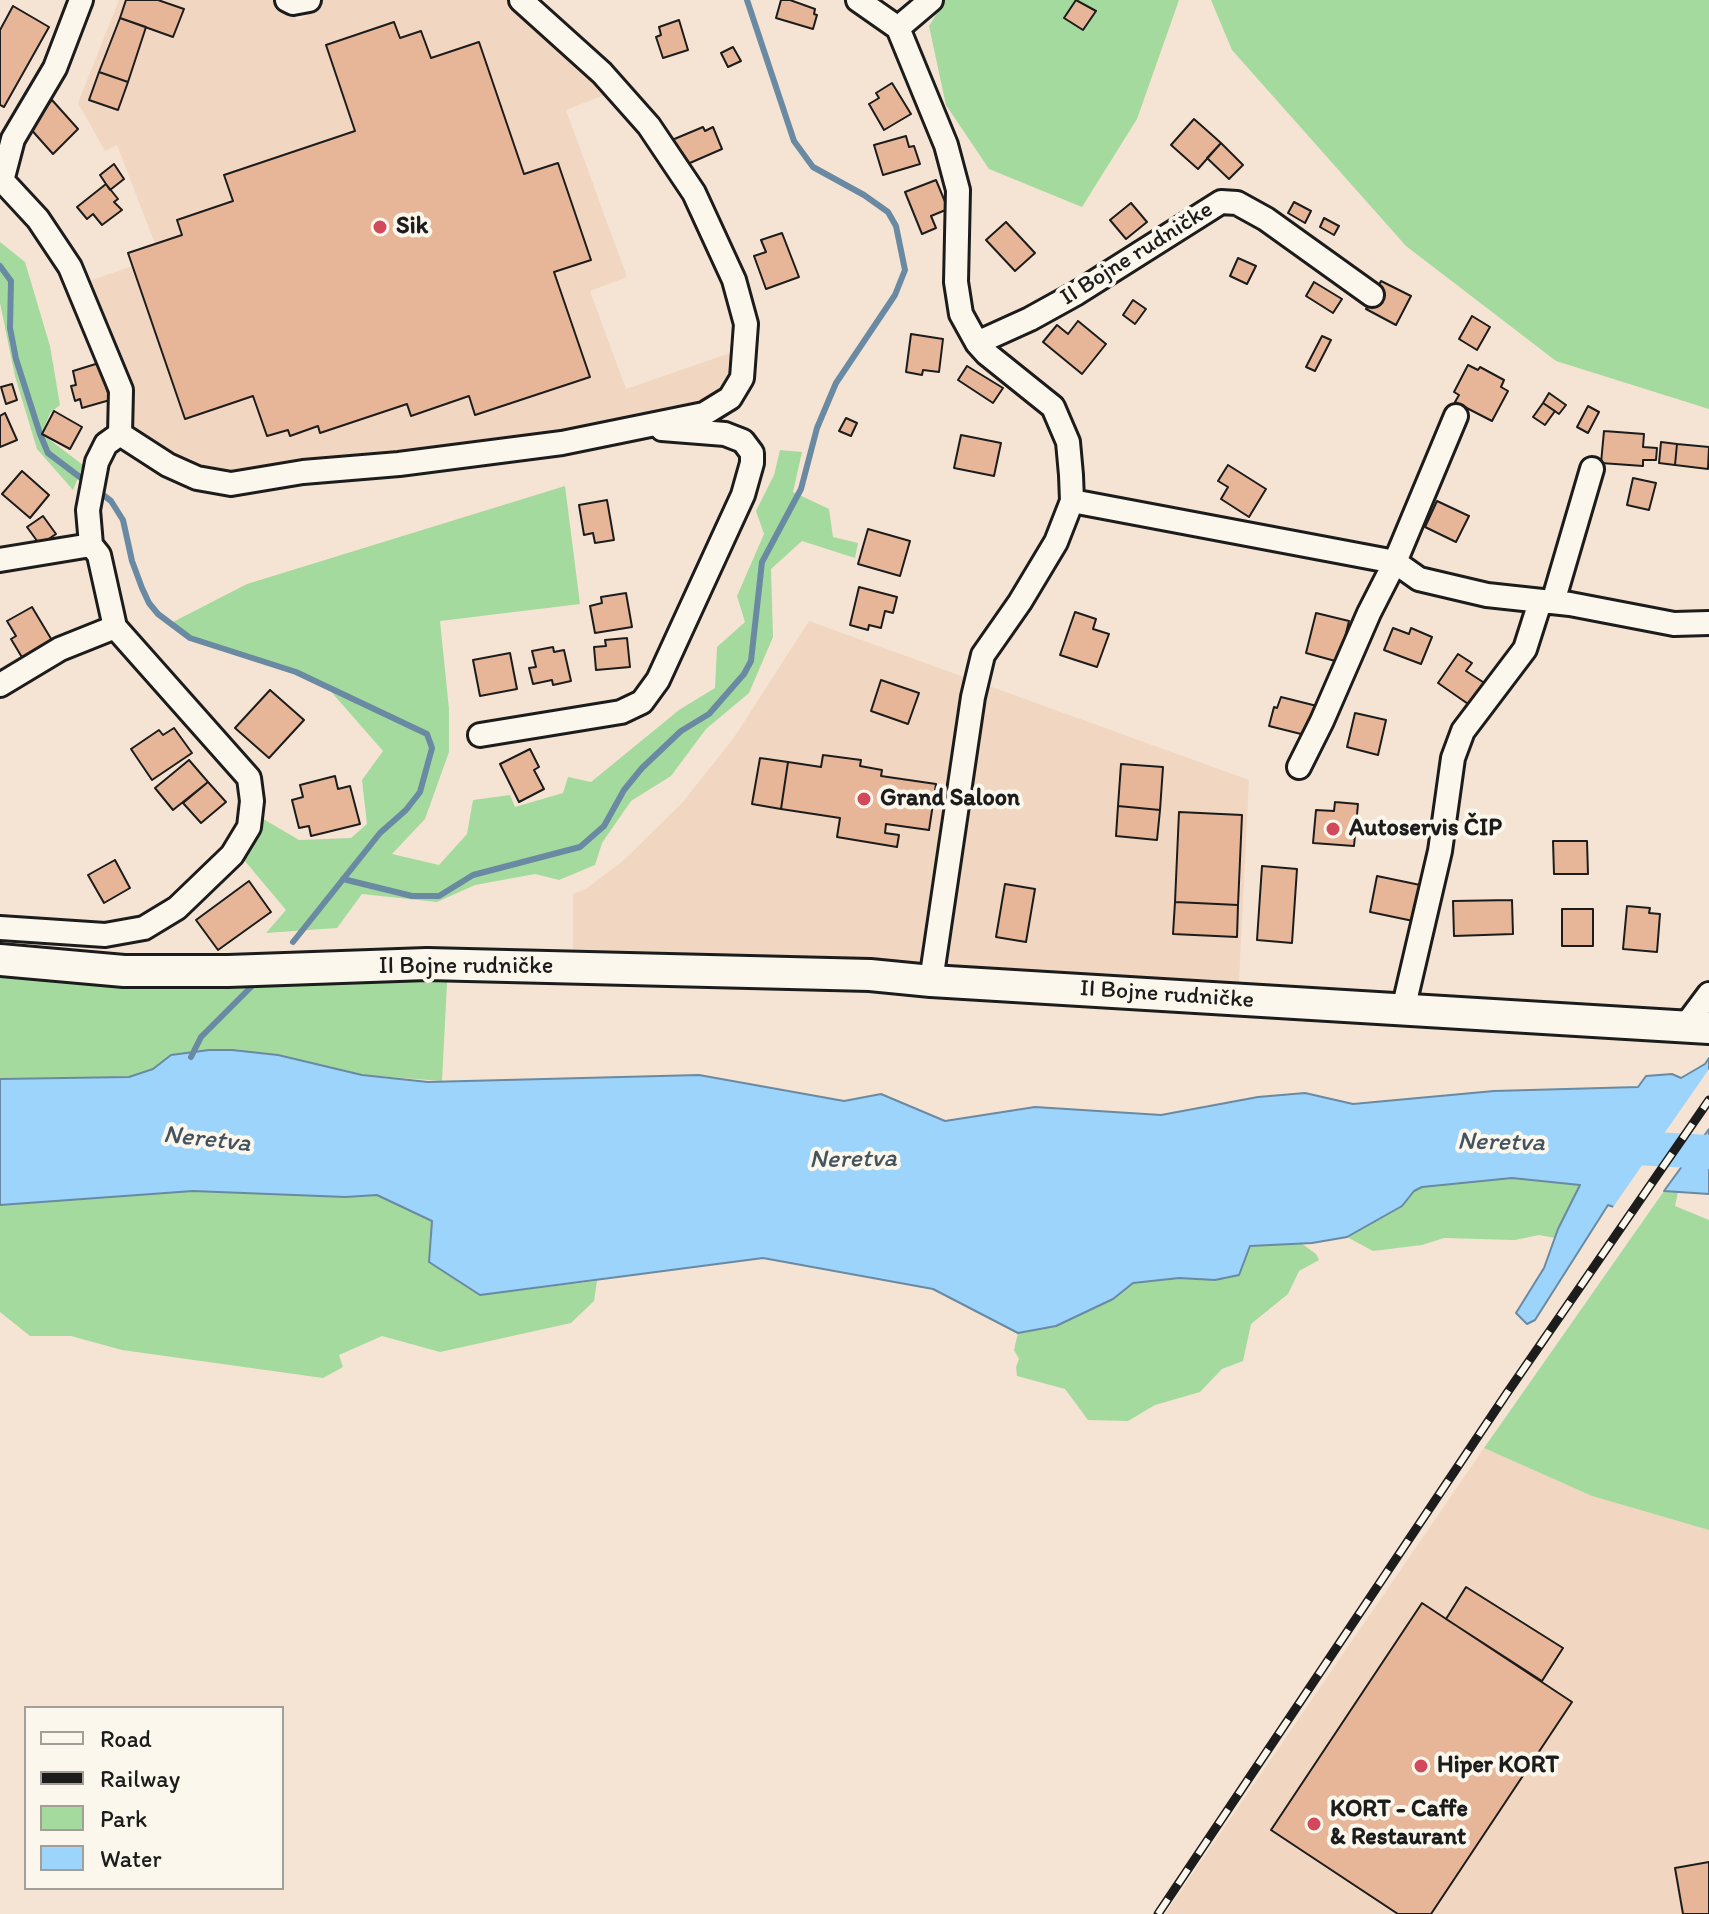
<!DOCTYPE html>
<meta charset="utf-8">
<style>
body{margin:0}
#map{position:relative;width:1709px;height:1914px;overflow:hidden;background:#f5e4d3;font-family:Itim,sans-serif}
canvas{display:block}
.legend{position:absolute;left:24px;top:1706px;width:260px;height:184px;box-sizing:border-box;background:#fbf7ec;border:2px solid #a29f99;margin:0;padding:10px 14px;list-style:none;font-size:24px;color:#1c1c1c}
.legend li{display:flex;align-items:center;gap:16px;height:40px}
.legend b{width:40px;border:2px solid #a29f99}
</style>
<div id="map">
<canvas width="1709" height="1914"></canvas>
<ul class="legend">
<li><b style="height:10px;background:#fbf7ec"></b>Road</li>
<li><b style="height:10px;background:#1c1c1c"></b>Railway</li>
<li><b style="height:22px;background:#a4da9e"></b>Park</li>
<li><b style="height:22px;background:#9dd4fc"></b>Water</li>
</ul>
</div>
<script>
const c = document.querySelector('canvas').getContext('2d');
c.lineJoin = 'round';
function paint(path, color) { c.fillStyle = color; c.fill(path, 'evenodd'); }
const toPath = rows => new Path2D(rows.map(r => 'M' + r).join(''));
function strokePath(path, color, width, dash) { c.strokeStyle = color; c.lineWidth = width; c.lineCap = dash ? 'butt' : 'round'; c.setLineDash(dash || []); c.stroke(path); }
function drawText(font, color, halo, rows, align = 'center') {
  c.font = font + ' Itim,sans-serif'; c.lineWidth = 8; c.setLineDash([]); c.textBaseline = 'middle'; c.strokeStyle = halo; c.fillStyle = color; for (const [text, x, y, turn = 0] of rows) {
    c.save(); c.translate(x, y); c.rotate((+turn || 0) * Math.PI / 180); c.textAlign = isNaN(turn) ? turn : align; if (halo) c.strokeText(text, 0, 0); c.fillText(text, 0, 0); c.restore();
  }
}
const built = toPath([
 [119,0,280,0,298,21,307,15,307,1,309,0,521,0,617,90,566,110,627,277,590,291,626,389,745,348,742,378,704,414,231,484,168,465,121,420,78,285,132,266,128,253,155,244,117,145,105,151,78,103],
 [809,621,1249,780,1238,1000,573,968,573,894,586,889,624,860,682,803,733,739],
 [1484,1448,1592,1496,1709,1530,1709,1914,1165,1914]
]);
const green = toPath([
 [945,0,1179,0,1137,119,1082,207,989,169,946,105,929,26],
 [1211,0,1709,0,1709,409,1556,361,1406,246,1232,50],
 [0,242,25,262,50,346,60,405,50,413,42,434,83,465,73,490,37,449,15,376,0,303],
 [780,450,802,452,793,492,829,509,833,537,858,543,855,558,802,541,771,569,773,637,749,693,706,729,671,776,631,801,602,843,595,865,559,880,535,874,475,885,437,902,362,894,337,928,266,933,286,910,244,860,260,817,299,840,351,838,367,824,362,780,383,751,327,687,296,672,190,638,171,623,247,584,565,486,580,604,440,621,449,709,449,752,425,819,392,854,439,865,467,834,473,800,510,795,515,807,563,793,568,777,591,782,679,710,715,688,717,647,745,622,737,596,764,534,756,511,774,475],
 [0,960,448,964,442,1081,362,1075,279,1055,232,1050,171,1055,153,1069,129,1077,0,1079],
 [1512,1178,1581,1185,1555,1238,1539,1235,1515,1240,1444,1238,1422,1245,1373,1251,1347,1237,1402,1206,1414,1191,1423,1187],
 [193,1191,345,1197,377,1194,432,1222,480,1295,597,1281,594,1301,571,1323,440,1352,382,1336,339,1355,343,1367,323,1378,122,1350,71,1336,30,1336,0,1312,0,1205],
 [1664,1191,1678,1192,1675,1206,1709,1220,1709,1530,1592,1496,1484,1448],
 [1301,1243,1316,1254,1319,1260,1299,1271,1288,1294,1251,1324,1243,1361,1222,1369,1200,1392,1155,1405,1128,1421,1088,1420,1065,1389,1017,1376,1016,1367,1019,1359,1014,1350,1018,1333,1056,1326,1113,1299,1133,1283,1179,1278,1215,1280,1249,1246]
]);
const water = toPath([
 [209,1050,232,1050,278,1055,362,1075,428,1082,699,1075,844,1101,881,1094,945,1121,1035,1107,1161,1115,1258,1097,1305,1093,1353,1104,1494,1091,1638,1087,1646,1076,1672,1074,1681,1078,1705,1064,1709,1058,1709,1085,1626,1191,1622,1210,1608,1205,1535,1320,1527,1324,1516,1313,1544,1268,1558,1229,1580,1185,1512,1178,1422,1187,1414,1191,1402,1206,1347,1237,1312,1243,1250,1246,1239,1275,1215,1280,1179,1278,1133,1283,1113,1299,1056,1326,1018,1333,933,1289,763,1258,480,1295,429,1262,432,1221,377,1195,345,1197,193,1191,0,1205,0,1079,129,1077,153,1069,171,1055,209,1050],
 [1709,1129,1709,1194,1664,1191,1709,1129]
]);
const pier = toPath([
 [1709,1069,1709,1092,1636,1193,1629,1194,1625,1213,1621,1214,1611,1210]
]);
const stream = toPath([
 [0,266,11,281,10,328,16,359,40,434,48,453,89,484],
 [98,491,111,501,123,520,132,561,142,588,149,603,158,614,190,638,296,672,427,734,432,748,420,792,406,810,380,833,293,942],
 [343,879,412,896,439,896,473,875,580,847,604,826,624,790,642,768,681,731,709,714,744,674,751,661,762,562,801,489,817,428,836,383,895,295,905,270,896,226,888,212,864,195,813,167,794,141,747,0],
 [191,1057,201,1037,256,982]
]);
const river = toPath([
 [1618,1147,1709,1152]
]);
const building = toPath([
 [126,0,158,0,184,9,173,37,120,18,126,0],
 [781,0,790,0,815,9,814,14,817,15,813,29,776,18,781,0],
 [1076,0,1096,11,1083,30,1064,18,1076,0],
 [13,6,49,27,4,107,0,105,0,30,13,6],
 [120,18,146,27,128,82,99,72,120,18],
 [679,20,688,50,663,58,656,37,661,35,659,27,679,20],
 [394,22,400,38,421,31,431,58,479,42,524,174,558,163,591,260,554,272,590,377,475,415,469,396,411,416,407,404,320,433,318,426,290,436,288,430,267,436,253,396,185,419,128,253,182,235,177,220,233,201,224,175,355,131,326,45,394,22],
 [733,47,741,61,728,67,721,53,733,47],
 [99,72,128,82,118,110,89,100,99,72],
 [892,83,911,114,884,130,869,104,879,98,876,93,892,83],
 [52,100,78,129,53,154,28,126,52,100],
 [1194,119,1221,143,1198,169,1171,145,1194,119],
 [703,127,705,131,713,127,722,149,683,166,672,140,703,127],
 [906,136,909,147,914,146,920,164,883,175,874,145,906,136],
 [1221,143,1243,165,1229,179,1207,158,1221,143],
 [114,164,124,179,110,190,100,175,114,164],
 [936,180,948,209,931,216,936,228,922,234,905,192,936,180],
 [106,184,118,199,114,202,122,210,102,225,93,214,87,219,77,207,106,184],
 [1294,202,1311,211,1305,223,1288,213,1294,202],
 [1131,203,1147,222,1126,239,1110,220,1131,203],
 [1324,218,1339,226,1334,235,1320,227,1324,218],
 [1006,222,1035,253,1015,271,986,240,1006,222],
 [782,233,799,277,766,289,754,256,766,252,761,240,782,233],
 [1238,258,1256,266,1247,284,1230,276,1238,258],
 [1381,281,1411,296,1396,325,1366,309,1381,281],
 [1314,282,1342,299,1333,313,1306,296,1314,282],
 [1133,300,1146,309,1135,324,1123,315,1133,300],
 [1472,316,1490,327,1477,350,1459,339,1472,316],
 [1078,321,1106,344,1082,374,1043,342,1057,325,1068,334,1078,321],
 [911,334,943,339,939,372,923,370,922,375,906,372,911,334],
 [1322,336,1331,340,1315,371,1306,367,1322,336],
 [99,363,110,400,82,408,80,399,75,401,71,386,76,385,73,371,99,363],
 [1468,365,1478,370,1480,367,1504,380,1501,387,1508,391,1492,421,1455,402,1459,395,1454,392,1468,365],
 [967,366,1003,388,993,403,958,380,967,366],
 [12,384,17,400,6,404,1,387,12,384],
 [1549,393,1566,405,1559,414,1543,403,1549,393],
 [1543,403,1555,411,1545,425,1533,417,1543,403],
 [1588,406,1599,412,1588,433,1577,427,1588,406],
 [54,411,82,427,70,449,42,434,54,411],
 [5,413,17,440,0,447,0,416,5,413],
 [846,418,857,423,851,436,839,431,846,418],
 [1604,431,1644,434,1643,447,1657,448,1656,460,1643,460,1643,466,1601,463,1604,431],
 [961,435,1001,443,994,476,954,468,961,435],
 [1661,442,1677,444,1675,465,1659,463,1661,442],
 [1677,444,1709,447,1708,469,1675,465,1677,444],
 [1228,465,1266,489,1249,517,1221,499,1228,487,1218,481,1228,465],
 [22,471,49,495,30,518,2,494,22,471],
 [1633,478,1656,483,1649,510,1627,505,1633,478],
 [607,500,614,540,595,543,593,533,584,535,579,505,607,500],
 [1437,501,1469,516,1456,542,1425,527,1437,501],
 [43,516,56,534,40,545,27,527,43,516],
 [868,529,910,541,900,576,858,564,868,529],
 [859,587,897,597,893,613,885,611,881,628,869,625,868,630,850,625,859,587],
 [626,593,632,627,595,633,590,606,602,603,601,597,626,593],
 [32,607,53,642,23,659,11,639,16,636,7,621,32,607],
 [1075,612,1096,619,1093,629,1109,634,1097,667,1060,655,1075,612],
 [1316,613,1349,621,1339,662,1306,653,1316,613],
 [1393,628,1409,634,1411,628,1432,637,1421,664,1384,650,1393,628],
 [627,638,630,667,596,670,594,647,606,646,605,640,627,638],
 [553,647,554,652,564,650,571,681,553,685,552,680,533,684,529,668,536,667,532,651,553,647],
 [510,653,517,689,480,696,473,660,510,653],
 [1458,654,1472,663,1466,671,1486,684,1471,706,1438,683,1458,654],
 [881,680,919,693,908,724,871,711,881,680],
 [270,690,304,720,269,758,235,728,270,690],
 [1281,697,1317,706,1309,736,1269,726,1274,707,1277,708,1281,697],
 [1355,713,1386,720,1378,755,1347,747,1355,713],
 [174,728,192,753,152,780,131,749,159,730,163,735,174,728],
 [530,749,539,767,534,770,544,789,519,802,500,764,530,749],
 [823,755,861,760,860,766,882,770,881,776,936,784,929,830,886,824,885,833,899,835,897,847,837,837,840,818,781,809,788,762,821,767,823,755],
 [760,758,788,762,781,809,752,804,760,758],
 [189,760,208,782,173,810,155,788,189,760],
 [1121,764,1163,767,1160,810,1118,806,1121,764],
 [335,776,338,789,350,786,360,824,311,836,309,826,299,828,292,800,303,797,300,785,335,776],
 [208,782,226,802,201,823,183,803,208,782],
 [1335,802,1358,804,1354,846,1313,843,1316,810,1334,811,1335,802],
 [1118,806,1160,810,1157,840,1116,836,1118,806],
 [1179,812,1242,815,1238,905,1175,902,1179,812],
 [1553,841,1587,841,1588,874,1554,874,1553,841],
 [115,860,130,888,104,903,88,875,115,860],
 [1262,866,1297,869,1292,943,1257,940,1262,866],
 [1377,876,1425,886,1418,922,1370,912,1377,876],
 [249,881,271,912,218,950,196,920,249,881],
 [1005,884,1035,889,1026,942,996,937,1005,884],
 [1512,900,1513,934,1454,936,1453,901,1512,900],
 [1175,902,1238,905,1237,937,1173,934,1175,902],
 [1627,906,1650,908,1649,913,1660,914,1657,952,1623,949,1627,906],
 [1562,909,1593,909,1593,946,1562,946,1562,909],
 [1466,1587,1563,1648,1542,1681,1446,1619,1466,1587],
 [1422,1603,1572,1702,1431,1914,1398,1914,1271,1830,1422,1603],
 [1709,1862,1709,1914,1683,1914,1675,1868,1709,1862]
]);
const street = toPath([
 [287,0,293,3,309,0],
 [858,0,898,28,946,145,958,190,956,282,961,314,977,343,987,354,1053,407,1068,442,1071,475,1072,501,1056,542,1020,602,983,655,973,697,931,981],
 [898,28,931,0],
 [0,178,38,219,70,267,121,390,120,434,106,444,97,462,88,510,91,545,99,555,115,627,249,778,252,801,249,827,232,855,177,908,144,928,105,935,0,928],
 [2,181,13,139,55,68,81,0],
 [977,343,1030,319,1077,293,1221,202,1237,203,1266,219,1372,295],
 [120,434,168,465,197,478,231,484,303,472,399,464,562,443,704,414,730,398,742,378,746,324,734,280,694,193,649,126,602,73,521,0],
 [1072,501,1395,562,1419,579,1487,595,1570,604,1674,624,1709,623],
 [0,560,91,545],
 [1553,602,1592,469],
 [0,685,60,649,115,627],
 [480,735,621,712,642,702,658,680,743,495,752,463,752,453,743,441,725,434,662,429],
 [1299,767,1322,721,1369,613,1395,562,1456,416],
 [1403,1010,1440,851,1453,758,1463,731,1525,649,1540,602],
 [1685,1026,1709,994]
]);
const secondary = toPath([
 [0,960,124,971,228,971,427,964,870,975,931,981,1709,1028]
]);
const rail = toPath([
 [1158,1914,1507,1393,1709,1100]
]);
const markers = [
 [380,227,8,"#d1495b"],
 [864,799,8,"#d1495b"],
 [1333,829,8,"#d1495b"],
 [1421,1766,8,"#d1495b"],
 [1314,1824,8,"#d1495b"]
];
const poiNames = [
 ["Sik",396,227],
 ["Grand Saloon",880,799],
 ["Autoservis ČIP",1349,829],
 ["Hiper KORT",1437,1766],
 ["KORT - Caffe",1330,1810],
 ["& Restaurant",1330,1838]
];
const streetNames = [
 ["II Bojne rudničke",1137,254,-32],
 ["II Bojne rudničke",466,967],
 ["II Bojne rudničke",1167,995,4]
];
const waterNames = [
 ["Neretva",207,1140,6],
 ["Neretva",1501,1143,1],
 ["Neretva",853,1160,-1]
];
paint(built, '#f1d6c1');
paint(green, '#a4da9e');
paint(water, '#9dd4fc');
strokePath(water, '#698aa2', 2);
paint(pier, '#f5e4d3');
strokePath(stream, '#698aa2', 6);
strokePath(river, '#9dd4fc', 34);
paint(building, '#e7b698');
strokePath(building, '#1c1c1c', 2);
strokePath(street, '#1c1c1c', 28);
strokePath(secondary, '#1c1c1c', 36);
strokePath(street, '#fbf7ec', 22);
strokePath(secondary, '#fbf7ec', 30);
strokePath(rail, '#1c1c1c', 9);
strokePath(rail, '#fbf7ec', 6, [18]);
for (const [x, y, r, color] of markers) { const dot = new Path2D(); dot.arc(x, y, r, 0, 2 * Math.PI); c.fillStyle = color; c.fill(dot); strokePath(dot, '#fbf7ec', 3); }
drawText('bold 24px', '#1c1c1c', '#fbf7ec', poiNames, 'left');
drawText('24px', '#1c1c1c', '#fbf7ec', streetNames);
drawText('italic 26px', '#43535f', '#fbf7ec', waterNames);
</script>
